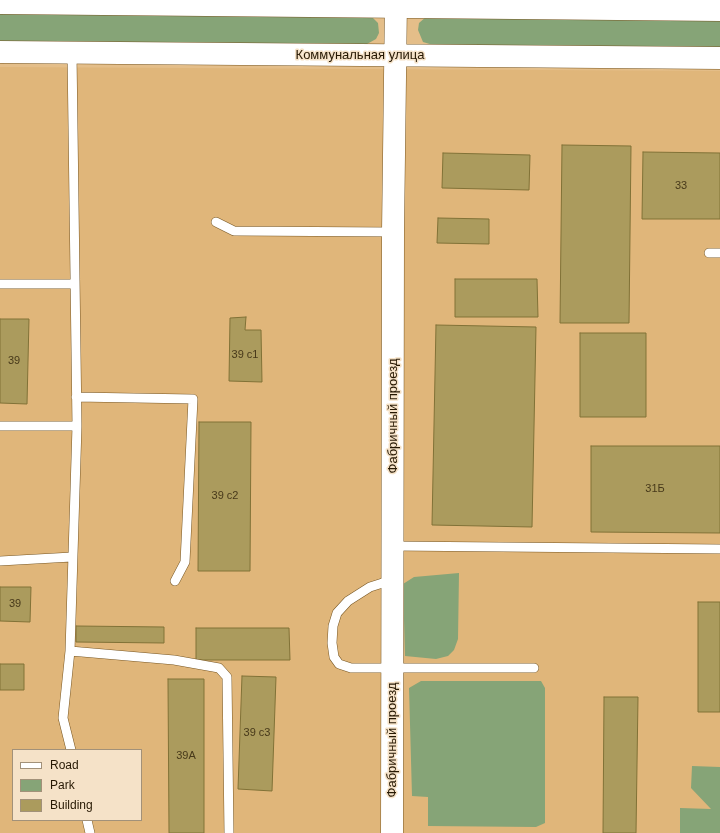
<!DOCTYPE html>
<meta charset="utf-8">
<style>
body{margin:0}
#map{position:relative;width:720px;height:833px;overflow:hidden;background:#e4be89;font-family:Arial,sans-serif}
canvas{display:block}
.legend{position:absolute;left:12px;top:749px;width:130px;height:72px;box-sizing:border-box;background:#f5e2c8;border:1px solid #a29179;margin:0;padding:5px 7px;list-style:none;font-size:12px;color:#261803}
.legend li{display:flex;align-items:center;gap:8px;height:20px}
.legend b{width:20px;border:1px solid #a29179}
</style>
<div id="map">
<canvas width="720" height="833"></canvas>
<ul class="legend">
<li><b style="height:5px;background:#fff"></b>Road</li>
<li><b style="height:11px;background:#86a477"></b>Park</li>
<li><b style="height:11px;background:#ab9b5d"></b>Building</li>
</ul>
</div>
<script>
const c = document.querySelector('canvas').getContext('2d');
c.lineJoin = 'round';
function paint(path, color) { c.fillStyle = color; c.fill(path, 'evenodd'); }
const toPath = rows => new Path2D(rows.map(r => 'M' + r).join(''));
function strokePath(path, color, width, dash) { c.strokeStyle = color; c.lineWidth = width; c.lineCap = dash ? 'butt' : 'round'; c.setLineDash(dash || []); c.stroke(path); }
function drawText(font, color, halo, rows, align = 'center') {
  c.font = font + ' Arial,sans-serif'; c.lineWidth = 3; c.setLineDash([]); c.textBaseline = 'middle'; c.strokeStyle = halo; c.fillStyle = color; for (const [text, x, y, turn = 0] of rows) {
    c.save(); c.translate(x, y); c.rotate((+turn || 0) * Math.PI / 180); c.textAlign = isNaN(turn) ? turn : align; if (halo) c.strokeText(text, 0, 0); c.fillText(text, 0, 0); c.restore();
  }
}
const built = toPath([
 [0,67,720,71,720,833,0,833],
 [13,750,141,750,141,820,13,820]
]);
const green = toPath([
 [0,12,372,17,378,23,379,33,376,39,367,44,0,42],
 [427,16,720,18,720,48,433,45,423,42,418,30,419,23],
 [459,573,458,639,454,650,448,656,436,659,405,656,403,584,414,577],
 [421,681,541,681,545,688,545,823,536,827,428,826,428,797,412,796,409,688],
 [692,766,720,767,720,833,680,833,680,808,711,809,691,788]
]);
const building = toPath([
 [562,145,631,146,629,323,560,323,562,145],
 [643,152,720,153,720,219,642,219,643,152],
 [443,153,530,155,529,190,442,188,443,153],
 [438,218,489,219,489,244,437,243,438,218],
 [455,279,537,279,538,317,455,317,455,279],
 [246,317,245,330,261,330,262,382,229,381,230,318,246,317],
 [0,319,29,319,27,404,0,403,0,319],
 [436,325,536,327,532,527,432,525,436,325],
 [580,333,646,333,646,417,580,417,580,333],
 [199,422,251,422,250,571,198,571,199,422],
 [591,446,720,446,720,533,591,532,591,446],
 [0,587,31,587,30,622,0,621,0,587],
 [698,602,720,602,720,712,698,712,698,602],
 [76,626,164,627,164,643,76,642,76,626],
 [196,628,289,628,290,660,196,660,196,628],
 [0,664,24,664,24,690,0,690,0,664],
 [242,676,276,677,272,791,238,789,242,676],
 [168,679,204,679,204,833,169,833,168,679],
 [604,697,638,697,636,833,603,833,604,697]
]);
const lane = toPath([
 [216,222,234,231,393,232],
 [709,253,720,253],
 [0,284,75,284],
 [76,397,193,399,185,562,175,581],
 [0,426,77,426],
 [392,546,720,549],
 [0,561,72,557],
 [392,580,370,587,348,601,337,613,333,626,332,643,334,657,339,664,351,668,534,668],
 [70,651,174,660,219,668,227,677,229,833],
 [71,750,63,718,70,651,77,426,72,53],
 [87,820,90,833]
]);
const secondary = toPath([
 [0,3,720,10],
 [0,52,720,58],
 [392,833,393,232,396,0]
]);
const numberNames = [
 ["33",681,186],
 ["39 с1",245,355],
 ["39",14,361],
 ["31Б",655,489],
 ["39 с2",225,496],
 ["39",15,604],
 ["39 с3",257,733],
 ["39А",186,756]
];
const streetNames = [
 ["Коммунальная улица",360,55],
 ["Фабричный проезд",393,416,-90],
 ["Фабричный проезд",392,740,-90]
];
paint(built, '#e0b67a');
paint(green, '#86a477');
paint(building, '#ab9b5d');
strokePath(building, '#817237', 1);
strokePath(lane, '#775622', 10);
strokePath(secondary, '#775622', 23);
strokePath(lane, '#fff', 9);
strokePath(secondary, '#fff', 22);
drawText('11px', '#47391a', null, numberNames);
drawText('13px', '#261803', '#f5e2c8', streetNames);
</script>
